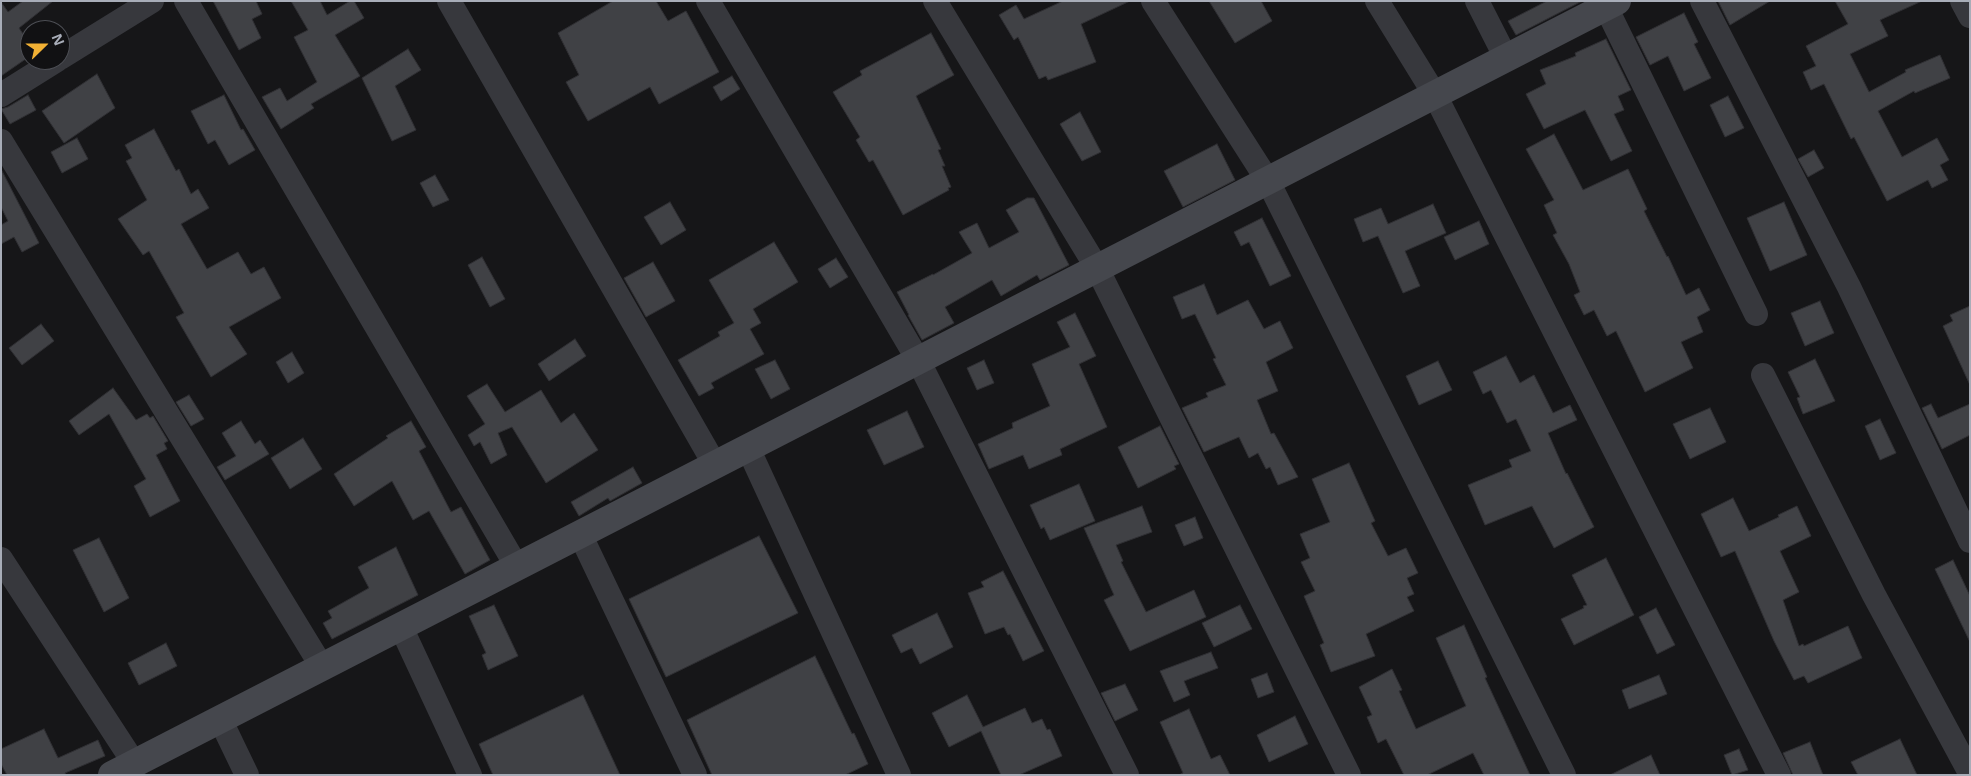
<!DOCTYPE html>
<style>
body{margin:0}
#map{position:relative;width:1971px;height:776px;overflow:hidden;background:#161618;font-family:"Open Sans",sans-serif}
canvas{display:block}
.frame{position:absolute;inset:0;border:2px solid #a8adb8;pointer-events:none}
.north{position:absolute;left:20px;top:20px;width:50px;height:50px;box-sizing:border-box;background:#111113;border:1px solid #4d4f55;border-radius:50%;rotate:68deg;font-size:14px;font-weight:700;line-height:20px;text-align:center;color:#a8adb8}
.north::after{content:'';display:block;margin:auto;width:18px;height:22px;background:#f2b134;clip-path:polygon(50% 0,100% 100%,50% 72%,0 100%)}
</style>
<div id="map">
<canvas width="1971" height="776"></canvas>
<div class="frame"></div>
<div class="north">N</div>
</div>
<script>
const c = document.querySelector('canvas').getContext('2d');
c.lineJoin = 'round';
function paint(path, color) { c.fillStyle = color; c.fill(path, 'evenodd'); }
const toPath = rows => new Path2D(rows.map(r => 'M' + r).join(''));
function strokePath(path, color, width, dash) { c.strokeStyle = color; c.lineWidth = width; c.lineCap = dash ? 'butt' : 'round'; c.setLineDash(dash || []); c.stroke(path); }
const building = toPath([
 [23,1,53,1,19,28,30,44,30,56,1,76,1,2,8,12,23,1],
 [213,1,256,1,262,14,252,19,261,38,239,50,213,1],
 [291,1,320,1,327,15,350,1,354,1,364,18,335,35,360,76,311,104,314,108,281,129,262,97,280,88,287,101,317,82,294,37,308,30,291,1],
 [613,1,656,1,668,21,686,11,719,72,659,104,650,87,588,121,566,82,579,75,558,33,613,1],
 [1063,1,1130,1,1081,24,1096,62,1048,80,1046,76,1039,79,1018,37,1014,40,999,15,1016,5,1024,19,1063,1],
 [1209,1,1261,1,1272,21,1235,43,1209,1],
 [1547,1,1582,1,1516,35,1508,21,1547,1],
 [1718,1,1770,1,1730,25,1718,1],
 [1835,1,1922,1,1880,20,1888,36,1850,54,1869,92,1906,72,1905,70,1940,55,1950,78,1915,93,1914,91,1878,111,1902,157,1937,138,1949,160,1940,165,1948,180,1932,188,1928,180,1887,201,1854,137,1851,139,1824,84,1811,90,1803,72,1816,66,1806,46,1848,24,1835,1],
 [1684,13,1698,42,1694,44,1711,78,1684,91,1668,56,1650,65,1636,37,1684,13],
 [931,33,954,75,916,96,941,149,938,150,945,166,942,166,951,187,948,188,949,190,903,215,873,160,869,162,856,140,860,137,833,92,862,75,860,71,931,33],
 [1606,39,1631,90,1618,96,1624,110,1614,114,1632,151,1611,161,1585,110,1544,129,1526,94,1546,84,1540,70,1576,56,1575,53,1606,39],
 [408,49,421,70,395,86,416,130,392,141,362,78,408,49],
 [97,74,115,108,64,143,42,111,97,74],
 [732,76,740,89,721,101,713,87,732,76],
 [28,95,36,110,10,124,1,109,8,107,28,95],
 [224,95,241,130,243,129,255,150,229,165,215,140,208,144,191,111,224,95],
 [1728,96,1744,128,1725,137,1710,105,1728,96],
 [1080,112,1101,152,1082,161,1060,124,1080,112],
 [154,129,176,171,179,169,191,194,198,189,209,208,181,224,207,269,238,252,251,274,264,267,281,298,229,327,247,354,211,377,176,317,184,313,149,251,143,255,118,219,147,200,126,161,132,158,125,145,154,129],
 [1554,134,1583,190,1628,169,1647,209,1644,211,1667,257,1668,256,1686,295,1699,288,1710,310,1697,317,1703,332,1681,342,1693,368,1645,392,1616,331,1607,336,1594,310,1584,315,1574,295,1580,292,1569,264,1553,235,1557,233,1544,205,1554,200,1526,149,1554,134],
 [77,138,88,159,62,173,51,152,77,138],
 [1217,144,1235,180,1183,207,1164,171,1217,144],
 [1814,150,1824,168,1808,177,1798,159,1814,150],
 [1,169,39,243,22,252,14,237,1,244,1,225,8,221,1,207,1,169],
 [435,175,449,200,433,207,420,183,435,175],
 [1027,198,1034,198,1069,265,1040,280,1037,275,1001,296,992,280,945,307,954,323,922,340,908,315,909,315,897,292,933,274,933,275,972,253,959,232,977,223,989,248,1019,232,1006,210,1027,198],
 [670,202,686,230,661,245,644,217,670,202],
 [1784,202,1807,255,1770,271,1747,218,1784,202],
 [1433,204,1446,233,1405,251,1420,286,1403,293,1378,236,1363,242,1354,219,1381,208,1388,224,1433,204],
 [1262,218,1291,276,1270,286,1249,242,1241,246,1234,232,1262,218],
 [1479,221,1489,244,1455,260,1444,237,1479,221],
 [774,242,798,282,753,309,761,323,750,329,764,354,711,383,714,388,699,396,678,360,720,336,718,332,734,323,709,280,774,242],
 [482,257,505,299,490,307,468,265,482,257],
 [836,258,848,277,830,288,818,269,836,258],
 [653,262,675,301,646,317,624,278,653,262],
 [1204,284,1217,315,1248,300,1264,329,1280,321,1293,348,1266,362,1278,391,1257,400,1271,434,1274,433,1298,477,1278,485,1270,467,1266,469,1258,453,1249,458,1239,437,1204,452,1182,408,1208,397,1206,393,1226,385,1213,359,1216,358,1195,314,1182,319,1173,297,1204,284],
 [1820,301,1834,333,1805,346,1791,313,1820,301],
 [1970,306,1970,385,1943,326,1953,321,1950,315,1970,306],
 [1075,313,1096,356,1079,364,1107,427,1060,449,1062,455,1029,469,1023,455,989,469,978,444,1013,428,1012,423,1050,406,1032,364,1070,347,1057,322,1075,313],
 [41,324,54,341,22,365,9,348,41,324],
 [575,339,586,356,549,381,538,364,575,339],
 [292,352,304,373,288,383,276,362,292,352],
 [1506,356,1520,383,1534,375,1553,413,1570,405,1577,420,1548,433,1566,474,1567,473,1594,527,1554,548,1532,506,1485,525,1468,485,1512,467,1509,460,1531,451,1516,419,1507,423,1491,390,1483,394,1473,372,1506,356],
 [1815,359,1835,401,1803,414,1797,398,1800,397,1788,372,1815,359],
 [775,360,790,389,771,399,755,369,775,360],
 [984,360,994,383,977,390,967,368,984,360],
 [1438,361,1452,390,1419,405,1406,376,1438,361],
 [487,384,505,412,541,390,561,423,574,413,598,450,546,483,512,427,498,433,507,455,491,464,480,442,474,446,468,435,485,424,467,396,487,384],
 [113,388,136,420,147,414,150,418,153,416,168,441,164,443,167,449,156,455,180,501,150,517,134,486,146,479,109,414,79,435,69,421,113,388],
 [189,395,204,419,191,426,176,402,189,395],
 [1931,404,1938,418,1970,404,1970,435,1942,449,1922,408,1931,404],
 [1710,408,1726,442,1690,459,1673,424,1710,408],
 [907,411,924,447,884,465,867,430,907,411],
 [1880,419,1896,453,1880,460,1865,426,1880,419],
 [241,421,255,444,260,440,269,454,225,480,217,467,236,456,222,433,241,421],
 [411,421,426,447,419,451,451,512,461,507,490,560,465,574,429,511,413,520,392,481,354,506,334,474,388,438,386,436,411,421],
 [1160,426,1179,464,1174,466,1176,469,1138,488,1118,447,1160,426],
 [303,438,322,469,290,489,271,458,303,438],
 [1349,463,1375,521,1371,523,1388,556,1406,548,1418,573,1407,578,1414,594,1407,597,1414,611,1366,634,1375,656,1331,672,1320,645,1324,643,1304,596,1315,591,1301,562,1310,558,1300,534,1330,522,1312,479,1349,463],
 [633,467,642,483,610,501,608,498,579,516,571,502,633,467],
 [1079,484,1095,521,1050,540,1044,527,1041,529,1030,505,1079,484],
 [1733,498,1749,531,1779,517,1778,515,1797,506,1811,536,1780,551,1799,592,1783,600,1799,646,1803,644,1804,646,1848,626,1862,658,1808,683,1804,676,1794,680,1774,641,1735,551,1721,557,1701,514,1733,498],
 [1142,506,1152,532,1116,545,1123,561,1121,562,1146,612,1194,590,1206,617,1130,651,1104,600,1114,595,1084,528,1142,506],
 [1195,517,1203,538,1184,546,1175,525,1195,517],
 [759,536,798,613,666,677,629,599,759,536],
 [99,538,129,598,104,612,73,550,99,538],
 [396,547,418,595,332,639,323,623,332,618,328,611,369,588,358,567,396,547],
 [1606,558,1634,615,1574,645,1561,619,1584,608,1583,606,1587,605,1572,575,1606,558],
 [1953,560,1970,596,1970,642,1935,569,1953,560],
 [1003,571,1044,651,1023,661,1010,634,1008,635,1004,627,985,634,968,593,984,587,981,582,1003,571],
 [494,605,518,656,488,670,482,655,486,653,469,616,494,605],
 [1240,605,1252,629,1214,647,1202,623,1240,605],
 [1656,608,1675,645,1657,654,1639,617,1656,608],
 [937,613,953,647,920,664,912,648,901,653,892,635,937,613],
 [1464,625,1487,677,1485,678,1530,775,1484,775,1473,753,1427,775,1404,775,1386,739,1378,743,1367,717,1372,715,1359,687,1392,669,1402,690,1399,691,1416,729,1466,706,1436,638,1464,625],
 [166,643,177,666,139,685,128,663,166,643],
 [1211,652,1218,668,1184,681,1190,695,1174,702,1160,671,1211,652],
 [815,656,852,734,854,733,868,764,845,775,712,775,687,720,815,656],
 [1267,673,1274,692,1258,698,1251,679,1267,673],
 [1659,675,1667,694,1629,709,1622,690,1659,675],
 [1125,684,1138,710,1115,721,1101,693,1125,684],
 [583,695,620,775,493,775,479,744,583,695],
 [967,695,983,727,1025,708,1032,723,1042,719,1047,730,1050,729,1062,756,1019,775,1001,775,981,731,949,747,932,713,967,695],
 [1189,709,1211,759,1220,755,1230,775,1179,775,1183,773,1160,722,1189,709],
 [1295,716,1308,744,1269,762,1257,735,1295,716],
 [44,729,58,758,98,740,105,756,65,773,66,775,7,775,1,764,1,749,44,729],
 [1900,739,1917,775,1858,775,1851,762,1900,739],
 [1810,742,1823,775,1793,775,1783,753,1810,742],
 [1739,749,1748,770,1732,775,1724,755,1739,749],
 [1651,755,1660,775,1610,775,1651,755]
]);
const street = toPath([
 [186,1,517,567],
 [449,1,715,465],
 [708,1,918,360,1127,775],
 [935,1,1097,268,1349,775],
 [1153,1,1268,181,1564,775],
 [1377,1,1435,95,1779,775],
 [1477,1,1506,58],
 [1702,1,1849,287,1970,541],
 [1962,1,1970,16],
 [1606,7,1756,314],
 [60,58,152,1],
 [1,95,57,60],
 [1,141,322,667],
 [1763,375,1874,595,1970,773],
 [748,448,899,775],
 [580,534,695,775],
 [1,559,134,763],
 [401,627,470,775],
 [220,719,247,775]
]);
const secondary = toPath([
 [112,775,1617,1]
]);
paint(building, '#404145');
strokePath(building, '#303034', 1);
strokePath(street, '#37383d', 24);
strokePath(secondary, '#45474d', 28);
</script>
